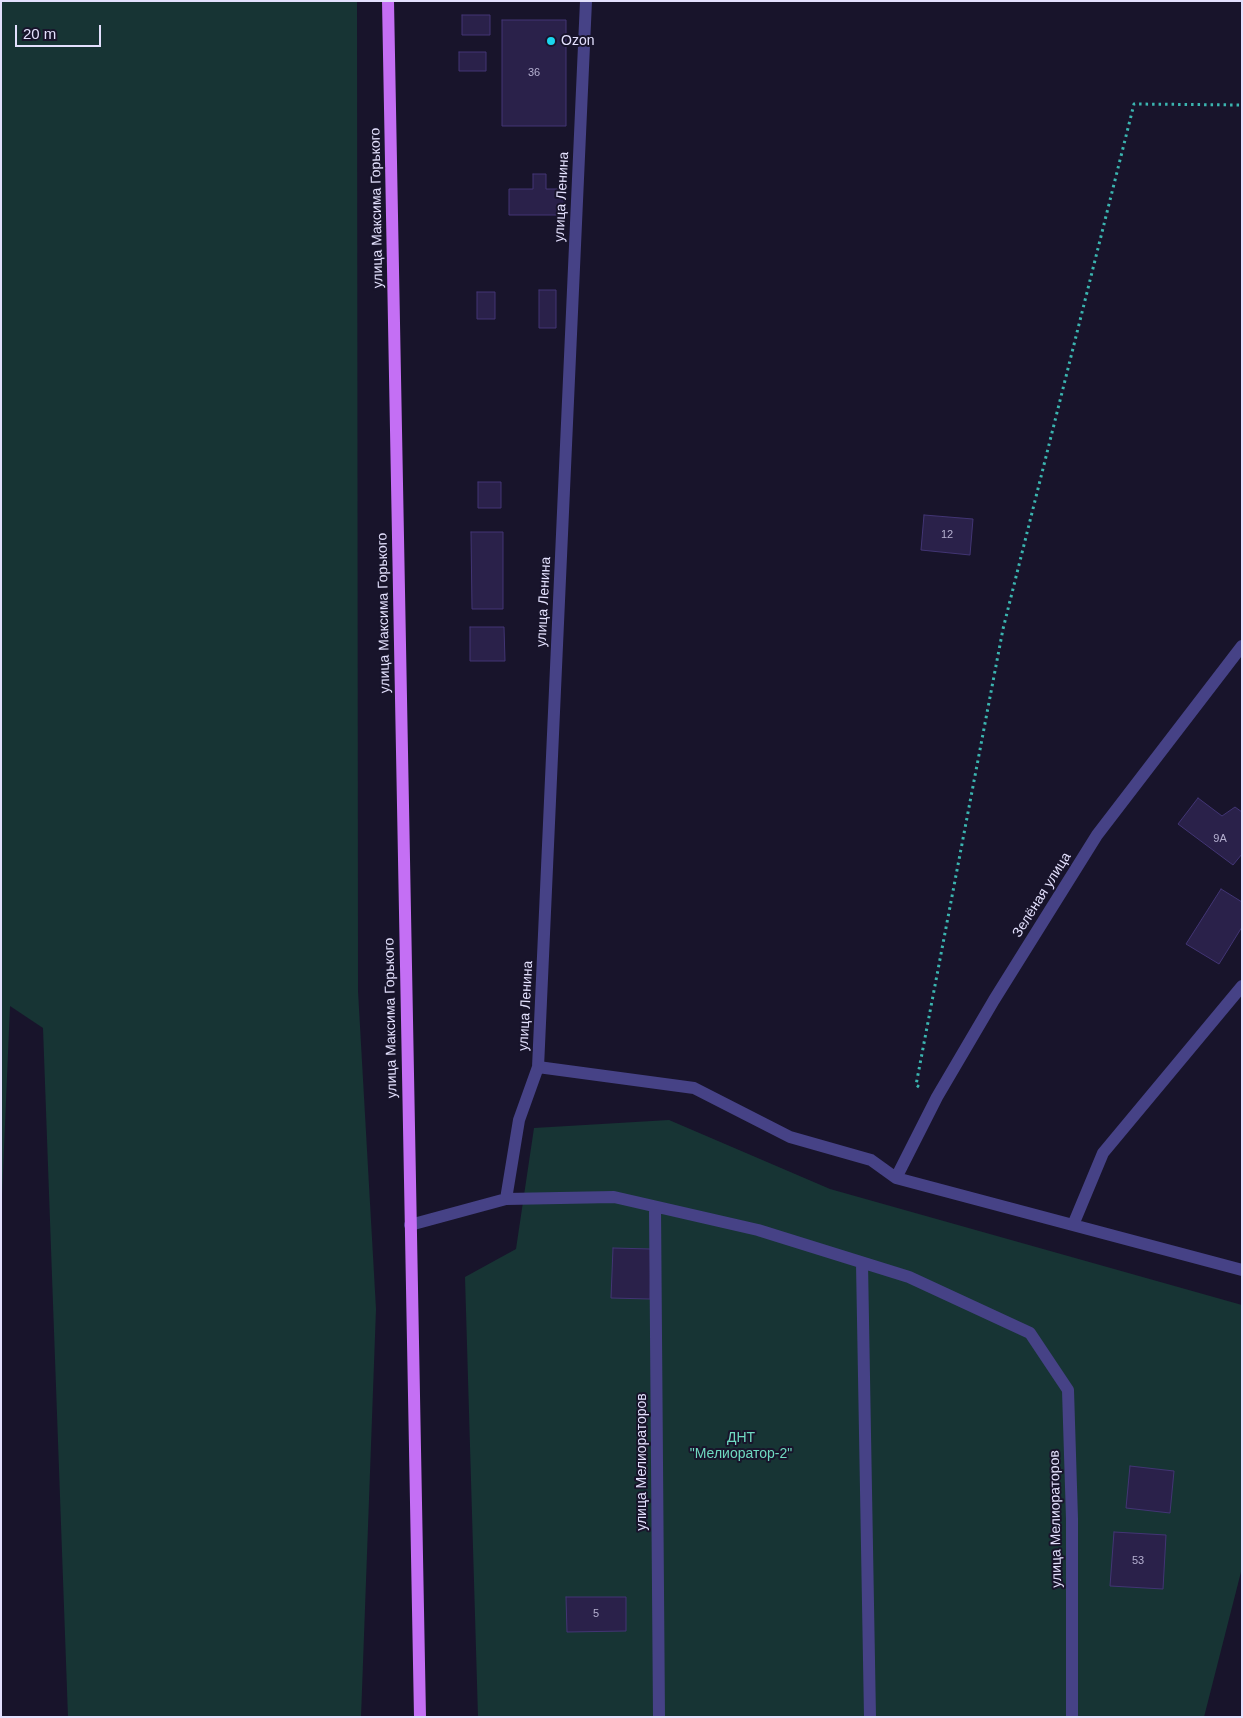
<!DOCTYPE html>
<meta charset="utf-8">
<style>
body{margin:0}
#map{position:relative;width:1243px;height:1718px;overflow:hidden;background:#18142b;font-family:Helvetica,sans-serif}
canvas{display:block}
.frame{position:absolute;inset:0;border:2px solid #e3e0fd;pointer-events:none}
.scale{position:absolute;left:15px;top:25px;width:86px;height:22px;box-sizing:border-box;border:2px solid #e3e0fd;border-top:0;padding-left:6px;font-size:15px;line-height:18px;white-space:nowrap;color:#e3e0fd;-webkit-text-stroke:4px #18142b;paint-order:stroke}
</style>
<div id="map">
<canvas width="1243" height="1718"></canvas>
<div class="frame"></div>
<div class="scale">20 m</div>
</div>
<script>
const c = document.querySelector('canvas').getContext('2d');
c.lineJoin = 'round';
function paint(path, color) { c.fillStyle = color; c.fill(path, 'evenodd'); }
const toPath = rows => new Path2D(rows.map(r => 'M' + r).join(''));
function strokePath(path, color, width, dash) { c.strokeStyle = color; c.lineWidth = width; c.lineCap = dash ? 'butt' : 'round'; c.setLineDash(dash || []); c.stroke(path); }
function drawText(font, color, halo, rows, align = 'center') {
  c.font = font + ' Helvetica,sans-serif'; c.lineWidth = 4; c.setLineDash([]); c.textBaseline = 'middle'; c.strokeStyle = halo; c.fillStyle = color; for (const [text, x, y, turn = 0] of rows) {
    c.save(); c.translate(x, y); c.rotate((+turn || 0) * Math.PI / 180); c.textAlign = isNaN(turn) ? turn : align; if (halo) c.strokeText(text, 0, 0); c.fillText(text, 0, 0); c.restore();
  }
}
const green = toPath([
 [1,1,357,1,358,991,376,1309,361,1717,68,1717,43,1028,10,1006,1,1219],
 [669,1120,830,1189,1242,1305,1242,1568,1204,1717,478,1717,465,1277,516,1249,534,1128]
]);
const building = toPath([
 [462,15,490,15,490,35,462,35,462,15],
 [502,20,566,20,566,126,502,126,502,20],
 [459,52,486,52,486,71,459,71,459,52],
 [533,174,546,174,546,189,565,189,565,215,509,215,509,189,533,189,533,174],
 [539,290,556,290,556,328,539,328,539,290],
 [477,292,495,292,495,319,477,319,477,292],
 [478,482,501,482,501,508,478,508,478,482],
 [924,515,973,519,970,555,921,550,924,515],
 [471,532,503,532,503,609,472,609,471,532],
 [470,627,504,627,505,661,470,661,470,627],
 [1198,798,1222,816,1235,807,1242,812,1242,854,1233,865,1178,824,1198,798],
 [1221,889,1242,902,1242,927,1219,964,1186,944,1221,889],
 [613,1248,651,1249,650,1299,611,1298,613,1248],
 [1130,1466,1174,1471,1170,1513,1126,1508,1130,1466],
 [1114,1532,1166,1535,1163,1589,1110,1586,1114,1532],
 [566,1597,626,1597,626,1631,567,1632,566,1597]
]);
const path = toPath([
 [919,1087,916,1085,1003,629,1134,104,1242,105]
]);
const minor = toPath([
 [538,1067,694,1088,790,1137,871,1160,896,1178,1242,1270],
 [896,1178,937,1097,994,1000,1097,835,1242,646],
 [506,1199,519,1120,538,1067,586,1],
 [655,1207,659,1717],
 [410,1225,506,1199,614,1197,758,1230,909,1277,1030,1333,1068,1390,1072,1519,1072,1717],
 [1073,1225,1103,1153,1242,986],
 [862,1263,870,1717]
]);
const major = toPath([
 [388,1,420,1717]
]);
const markers = [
 [551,41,5,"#1ad6ee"]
];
const numberNames = [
 ["36",534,73],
 ["12",947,535],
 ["9А",1220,839],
 ["53",1138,1561],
 ["5",596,1614]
];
const poiNames = [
 ["Ozon",561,41]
];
const streetNames = [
 ["улица Ленина",562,197,-87],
 ["улица Максима Горького",377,208,-91],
 ["улица Ленина",544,602,-87],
 ["улица Максима Горького",384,613,-91],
 ["Зелёная улица",1042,895,-58],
 ["улица Ленина",526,1006,-87],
 ["улица Максима Горького",391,1018,-91],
 ["улица Мелиораторов",642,1462,-90],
 ["улица Мелиораторов",1056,1519,-91]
];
const parkNames = [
 ["ДНТ",741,1438],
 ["\"Мелиоратор-2\"",741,1454]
];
paint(green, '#173434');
paint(building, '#2a214a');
strokePath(building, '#423574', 1);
strokePath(path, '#3bb5b0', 3, [2.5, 4]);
strokePath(minor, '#464286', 12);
strokePath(major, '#c46ff4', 12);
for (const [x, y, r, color] of markers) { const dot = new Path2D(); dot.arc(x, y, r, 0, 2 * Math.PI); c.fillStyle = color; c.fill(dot); strokePath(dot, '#18142b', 2); }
drawText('11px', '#b5b0d0', null, numberNames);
drawText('14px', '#e3e0fd', '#18142b', poiNames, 'left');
drawText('14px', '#e3e0fd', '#18142b', streetNames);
drawText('14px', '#6fd9c0', '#18142b', parkNames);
</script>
